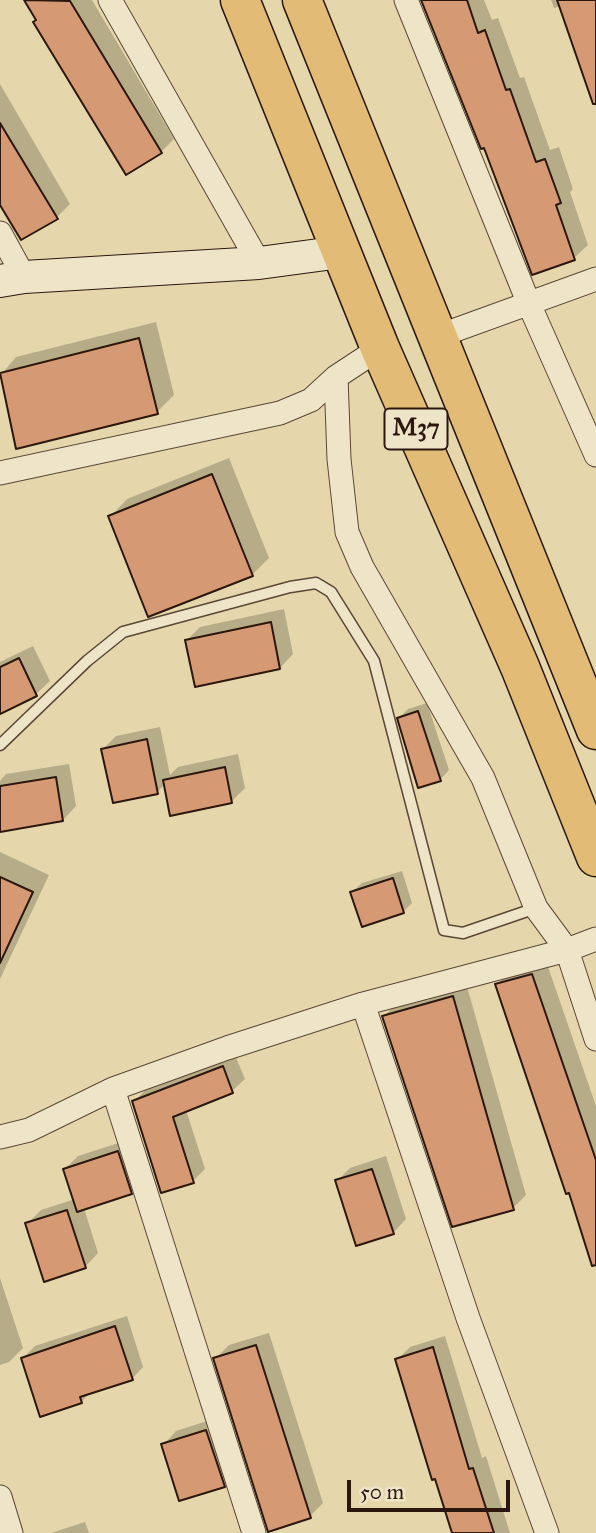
<!DOCTYPE html>
<style>
body{margin:0}
#map{position:relative;width:596px;height:1533px;overflow:hidden;background:#e5d7ab;font-family:"IM FELL Great Primer",serif}
canvas{display:block}
.scale{position:absolute;left:347px;top:1480px;width:163px;height:32px;box-sizing:border-box;border:4px solid #2c170f;border-top:0;padding-left:9px;font-size:21px;line-height:24px;white-space:nowrap;color:#2c170f;-webkit-text-stroke:5px #eee5c8;paint-order:stroke}
</style>
<div id="map">
<canvas width="596" height="1533"></canvas>
<div class="scale">50 m</div>
</div>
<script>
const c = document.querySelector('canvas').getContext('2d');
c.lineJoin = 'round';
function paint(path, color) { c.fillStyle = color; c.fill(path, 'evenodd'); }
const toPath = rows => new Path2D(rows.map(r => 'M' + r).join(''));
function strokePath(path, color, width, dash) { c.strokeStyle = color; c.lineWidth = width; c.lineCap = dash ? 'butt' : 'round'; c.setLineDash(dash || []); c.stroke(path); }
function drawText(font, color, halo, rows, align = 'center') {
  c.font = font + ' "IM FELL Great Primer",serif'; c.lineWidth = 7; c.setLineDash([]); c.textBaseline = 'middle'; c.strokeStyle = halo; c.fillStyle = color; for (const [text, x, y, turn = 0] of rows) {
    c.save(); c.translate(x, y); c.rotate((+turn || 0) * Math.PI / 180); c.textAlign = isNaN(turn) ? turn : align; if (halo) c.strokeText(text, 0, 0); c.fillText(text, 0, 0); c.restore();
  }
}
const shadow = toPath([
 [24,0,92,0,174,139,161,152,126,173],
 [423,0,484,0,492,20,498,18,520,78,524,77,550,150,559,147,573,189,570,192,588,245,574,258,533,273,485,146],
 [551,0,596,0,596,102,561,6,554,8],
 [0,84,70,204,56,218,0,200],
 [156,322,174,395,157,412,17,447,0,376,16,357],
 [229,458,269,558,252,575,110,517,127,499],
 [284,609,293,654,280,668,187,640,200,627],
 [33,646,50,681,36,694,0,712,0,662],
 [427,703,449,770,440,780,399,718,408,709],
 [160,727,170,775,178,767,238,754,245,788,232,801,165,784,157,792,103,749,116,736],
 [69,764,76,806,63,820,0,830,0,781,6,774],
 [0,852,49,875,0,979],
 [402,871,412,903,403,912,352,892,362,883],
 [546,961,596,1106,596,1268,497,985,510,971],
 [466,983,526,1195,513,1208,384,1016,397,1003],
 [235,1055,245,1079,232,1091,186,1110,205,1169,193,1181,134,1102,146,1089],
 [131,1139,144,1179,131,1193,84,1208,98,1253,85,1267,27,1224,41,1210,75,1199,65,1169,78,1156],
 [386,1156,406,1219,393,1233,337,1181,350,1168],
 [0,1278,23,1348,9,1362,0,1365],
 [127,1316,143,1367,132,1379,91,1392,81,1402,23,1358,35,1346],
 [269,1333,323,1503,310,1516,215,1359,229,1345],
 [445,1336,482,1458,486,1456,510,1533,454,1533,397,1360,410,1347],
 [220,1417,237,1472,224,1485,163,1445,176,1431],
 [85,1522,89,1533,51,1533]
]);
const building = toPath([
 [24,0,70,1,162,153,126,175,33,22,36,20,24,0],
 [421,0,467,0,478,33,485,30,506,90,510,89,536,162,545,159,561,203,556,205,575,260,532,275,484,148,481,149,421,0],
 [557,0,596,0,596,104,593,104,557,0],
 [0,123,58,219,21,240,0,205,0,123],
 [139,338,158,414,16,449,0,373,139,338],
 [212,474,253,576,148,617,108,516,212,474],
 [271,622,280,669,195,687,185,640,271,622],
 [19,658,37,696,0,714,0,667,19,658],
 [418,711,441,781,418,788,397,718,418,711],
 [147,739,158,794,113,803,101,749,147,739],
 [225,767,232,803,170,816,163,780,225,767],
 [56,777,63,821,0,832,0,786,56,777],
 [0,877,33,892,0,963,0,877],
 [393,878,404,913,362,927,350,892,393,878],
 [532,974,596,1160,596,1265,592,1266,569,1193,566,1194,495,984,532,974],
 [453,996,514,1210,452,1227,382,1016,453,996],
 [223,1066,233,1093,173,1117,194,1183,161,1193,132,1101,223,1066],
 [118,1151,132,1194,77,1212,63,1169,118,1151],
 [372,1169,394,1234,356,1246,335,1180,372,1169],
 [67,1210,86,1268,44,1282,25,1223,67,1210],
 [115,1326,133,1380,80,1397,82,1403,40,1417,21,1358,115,1326],
 [256,1345,311,1518,268,1532,213,1358,256,1345],
 [433,1347,469,1469,473,1468,494,1533,452,1533,435,1479,432,1480,395,1359,433,1347],
 [206,1430,225,1487,179,1501,161,1444,206,1430]
]);
const lane = toPath([
 [0,745,87,661,123,632,290,587,316,583,331,592,374,661,444,930,463,933,536,908]
]);
const street = toPath([
 [110,0,259,263],
 [406,0,529,304,596,455],
 [0,233,24,277],
 [436,337,596,279],
 [336,377,339,459,347,532,362,567,483,778,536,908,567,950,596,1039],
 [0,473,280,413,311,400,336,377,380,348],
 [363,1004,468,1318,547,1533],
 [113,1089,254,1533],
 [0,1137,29,1130,113,1089,227,1048,363,1004,567,950,596,939],
 [0,1497,11,1533]
]);
const secondary = toPath([
 [0,281,24,277,259,263,341,252]
]);
const highway = toPath([
 [240,0,380,348,520,667,596,857],
 [302,0,596,730]
]);
const shields = [
 [416,429,63]
];
const shieldNames = [
 ["M37",416,429]
];
paint(shadow, '#0003');
paint(building, '#d59973');
strokePath(building, '#2c170f', 2);
strokePath(lane, '#5a4736', 13);
strokePath(street, '#5a4736', 25);
strokePath(secondary, '#2c170f', 34);
strokePath(highway, '#2c170f', 41);
strokePath(lane, '#eee5c8', 10);
strokePath(street, '#eee5c8', 23);
strokePath(secondary, '#eee5c8', 32);
strokePath(highway, '#e2bc76', 38);
for (const [x, y, w] of shields) { const box = new Path2D(); box.roundRect(x - w / 2, y - 20.5, w, 41, 5); c.fillStyle = '#eee5c8'; c.fill(box); strokePath(box, '#2c170f', 2); }
drawText('bold 24px', '#2c170f', null, shieldNames);
</script>
